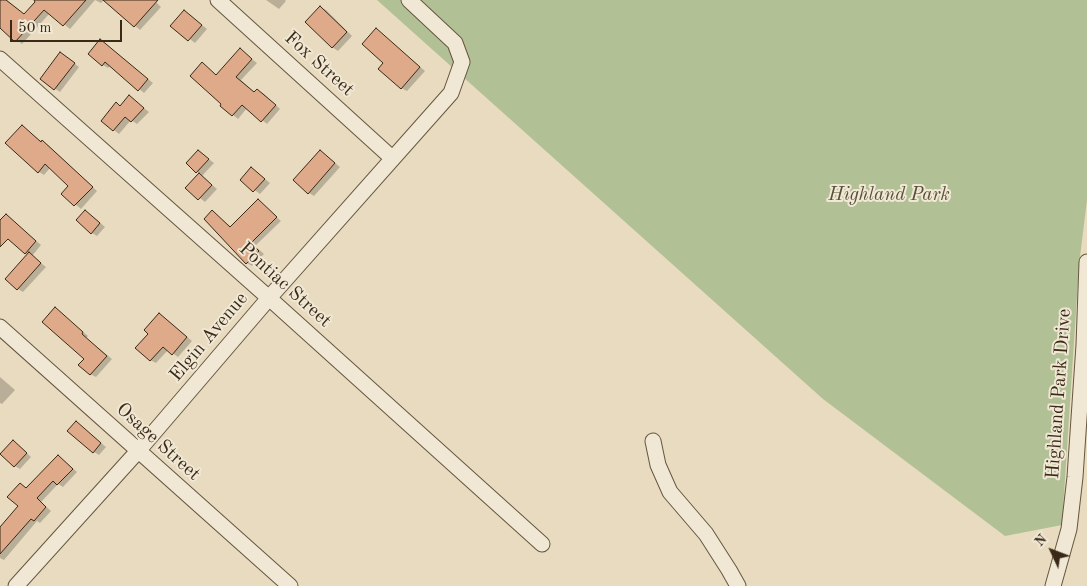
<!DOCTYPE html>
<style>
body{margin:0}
#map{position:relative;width:1087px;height:586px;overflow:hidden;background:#e8dbbf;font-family:"Old Standard TT",serif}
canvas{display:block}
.north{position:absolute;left:1027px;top:526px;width:50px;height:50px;-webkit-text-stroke:4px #f0e8d5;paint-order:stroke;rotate:313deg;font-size:14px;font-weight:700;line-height:20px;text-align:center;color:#392916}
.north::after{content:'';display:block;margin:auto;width:18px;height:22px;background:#392916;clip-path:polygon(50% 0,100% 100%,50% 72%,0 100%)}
.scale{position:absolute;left:10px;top:20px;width:112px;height:22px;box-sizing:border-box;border:2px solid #392916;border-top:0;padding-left:6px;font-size:15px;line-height:18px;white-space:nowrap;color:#392916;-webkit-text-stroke:4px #f0e8d5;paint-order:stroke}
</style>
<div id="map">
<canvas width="1087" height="586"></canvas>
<div class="north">N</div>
<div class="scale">50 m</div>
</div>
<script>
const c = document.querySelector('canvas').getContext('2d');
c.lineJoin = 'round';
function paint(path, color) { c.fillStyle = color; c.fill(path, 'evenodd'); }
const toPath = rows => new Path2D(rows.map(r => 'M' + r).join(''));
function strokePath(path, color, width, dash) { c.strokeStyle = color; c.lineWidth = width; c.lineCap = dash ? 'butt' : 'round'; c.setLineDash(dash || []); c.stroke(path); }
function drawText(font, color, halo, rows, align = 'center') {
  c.font = font + ' "Old Standard TT",serif'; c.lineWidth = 4; c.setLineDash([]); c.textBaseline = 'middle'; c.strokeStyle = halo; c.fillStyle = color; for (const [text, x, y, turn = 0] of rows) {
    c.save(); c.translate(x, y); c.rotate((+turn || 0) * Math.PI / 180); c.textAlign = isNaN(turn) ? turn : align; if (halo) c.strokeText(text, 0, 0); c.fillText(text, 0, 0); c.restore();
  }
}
const green = toPath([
 [377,0,1087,0,1087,200,1079,265,1062,525,1005,536,823,399]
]);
const shadow = toPath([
 [0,0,7,0,25,15,38,0,95,0,70,29,50,13,22,44,0,26],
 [95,0,104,0,101,3],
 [105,0,154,0,161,7,140,30],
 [266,0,285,0,286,1,279,9],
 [320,7,326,10,352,36,338,51,332,47],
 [184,11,207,29,195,43,172,25],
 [377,30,425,71,407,91,401,88,385,63],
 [101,41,153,83,144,93,111,65,108,68,103,65],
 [240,50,257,63,241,80,255,93,257,90,263,93,280,109,267,124,247,108,238,119,222,106,217,76],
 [66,57,79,67,60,92,41,79],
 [130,97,149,112,137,124,131,120,119,134,102,121,121,107],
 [22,126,42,142,48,145,97,191,81,209,63,194,70,186,50,168,44,175,39,172],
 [198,151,214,163,202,176,217,189,205,202,187,188,200,174,187,163],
 [320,151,340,167,314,196,309,193],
 [251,168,270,183,260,194,241,180],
 [259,201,281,221,255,246,264,254,252,266,247,263,205,219,213,212,231,227],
 [6,215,41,245,32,256,46,267,23,292,18,289,28,255,0,233,0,222],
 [91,215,105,227,97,236,92,233],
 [55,309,88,336,86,338,112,359,96,377,90,374,86,359],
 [160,314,192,341,178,357,168,350,156,363,150,360,150,334],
 [0,377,15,390,2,404,0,403],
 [81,426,106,447,99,455,94,452],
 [18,445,31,457,20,469,15,466],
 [59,456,77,472,63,487,58,484,41,502,51,511,40,523,37,521,4,560,0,558,0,528,20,506,27,489]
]);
const building = toPath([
 [0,0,6,0,24,14,35,2,34,0,86,0,63,26,44,10,15,42,0,28,0,0],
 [103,0,158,0,134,27,103,0],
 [320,6,347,32,332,48,305,22,320,6],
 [184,10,202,25,188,41,170,26,184,10],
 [376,28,420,67,401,89,378,69,383,63,362,44,376,28],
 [100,39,148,79,138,91,105,62,102,66,88,54,100,39],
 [240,48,252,59,236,77,254,92,257,89,276,105,261,122,242,105,232,116,220,106,221,104,190,76,202,62,216,75,240,48],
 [60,52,75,63,54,90,40,79,60,52],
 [129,95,144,108,131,122,125,117,113,131,101,121,116,102,120,106,129,95],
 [22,125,41,142,42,140,93,187,74,206,61,194,68,186,45,164,38,173,5,143,22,125],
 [198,150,209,159,196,173,186,163,198,150],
 [320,150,335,163,308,194,293,180,320,150],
 [251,167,265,179,253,192,240,180,251,167],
 [199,173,212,185,198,200,185,188,199,173],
 [258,199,277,217,251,243,259,251,246,264,204,219,212,210,230,227,258,199],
 [85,210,100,223,91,234,76,220,85,210],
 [6,214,36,241,25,254,8,239,0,247,0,220,6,214],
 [29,252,41,263,17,290,5,279,29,252],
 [55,307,83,332,82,334,107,356,90,375,78,365,84,359,42,322,55,307],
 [159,313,187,337,172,355,163,347,150,361,135,348,148,334,144,330,159,313],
 [76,421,101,443,93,453,67,431,76,421],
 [13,440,27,453,14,467,0,454,13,440],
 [58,455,73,469,57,485,53,481,37,498,46,507,34,521,31,519,0,554,0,527,18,506,7,497,20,483,26,488,58,455]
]);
const minor = toPath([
 [218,0,392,158],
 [0,59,269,298,542,544],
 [0,327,290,586],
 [653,441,658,465,670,492,706,534,729,570,738,586],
 [16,586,138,451,269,298,451,93,462,62,455,43,409,0],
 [1053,586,1069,529,1075,477,1084,345,1087,262]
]);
const streetNames = [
 ["Fox Street",319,64,42],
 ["Pontiac Street",285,285,42],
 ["Elgin Avenue",209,337,-50],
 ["Highland Park Drive",1059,394,-86],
 ["Osage Street",158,442,42]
];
const parkNames = [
 ["Highland Park",889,195]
];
paint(green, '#b2c195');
paint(shadow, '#0003');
paint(building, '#dfaa89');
strokePath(building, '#392916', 1);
strokePath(minor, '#655640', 17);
strokePath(minor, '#f0e8d5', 15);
drawText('19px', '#392916', '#f0e8d5', streetNames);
drawText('italic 19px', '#574f36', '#f0e8d5', parkNames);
</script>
